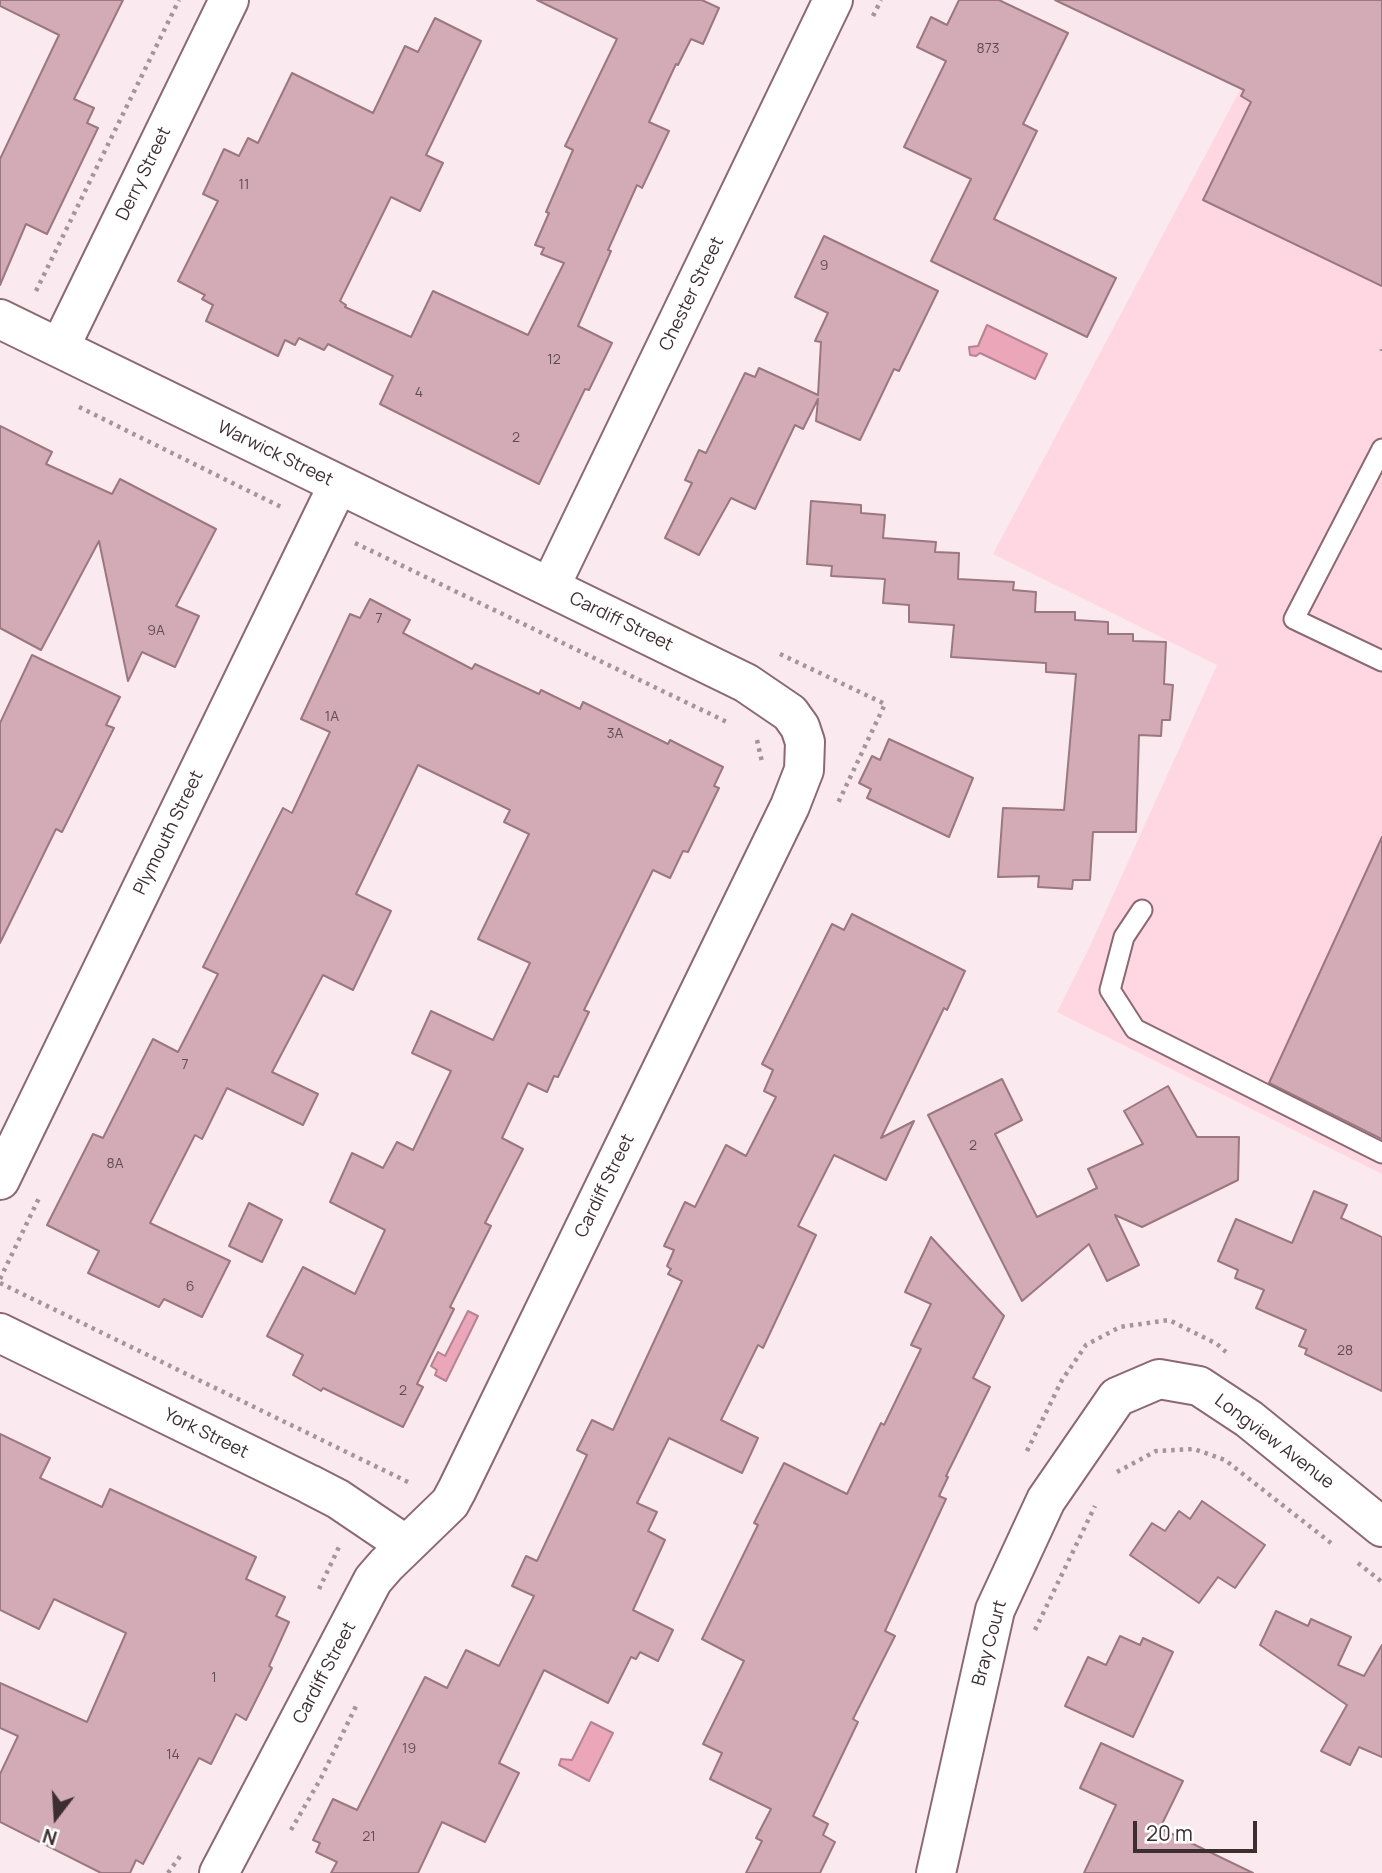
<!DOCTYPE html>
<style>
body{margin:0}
#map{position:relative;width:1382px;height:1873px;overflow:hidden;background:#fae9ee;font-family:Manrope,sans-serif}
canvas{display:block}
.north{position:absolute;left:21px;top:1782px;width:70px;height:70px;-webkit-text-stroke:5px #fff;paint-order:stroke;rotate:197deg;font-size:19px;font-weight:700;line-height:28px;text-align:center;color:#3d2e32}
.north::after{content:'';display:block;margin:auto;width:24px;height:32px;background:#3d2e32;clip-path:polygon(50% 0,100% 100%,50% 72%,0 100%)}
.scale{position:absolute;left:1133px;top:1821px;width:124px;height:32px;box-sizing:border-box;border:4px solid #3d2e32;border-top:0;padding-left:9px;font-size:21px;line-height:24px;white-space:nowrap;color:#3d2e32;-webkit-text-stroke:5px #fff;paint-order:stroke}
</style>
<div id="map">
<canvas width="1382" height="1873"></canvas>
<div class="north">N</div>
<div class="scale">20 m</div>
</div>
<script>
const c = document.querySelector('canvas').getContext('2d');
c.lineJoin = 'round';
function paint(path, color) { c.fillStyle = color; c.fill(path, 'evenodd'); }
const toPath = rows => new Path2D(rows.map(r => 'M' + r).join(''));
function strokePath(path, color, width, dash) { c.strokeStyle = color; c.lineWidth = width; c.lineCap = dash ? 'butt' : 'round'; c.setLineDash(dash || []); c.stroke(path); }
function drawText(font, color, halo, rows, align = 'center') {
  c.font = font + ' Manrope,sans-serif'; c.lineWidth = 7; c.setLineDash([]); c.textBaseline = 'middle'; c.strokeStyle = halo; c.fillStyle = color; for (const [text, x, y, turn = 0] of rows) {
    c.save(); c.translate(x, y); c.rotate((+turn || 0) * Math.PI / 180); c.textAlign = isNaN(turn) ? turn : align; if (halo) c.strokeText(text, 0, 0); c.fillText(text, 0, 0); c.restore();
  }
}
const built = toPath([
 [1288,0,1382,0,1382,1174,1057,1012,1090,946,1217,665,993,554]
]);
const water = toPath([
 [987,325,1047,354,1035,379,980,353,976,356,970,355,969,347,978,346,987,325],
 [468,1311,478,1316,446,1381,435,1375,437,1370,431,1366,438,1352,445,1356,468,1311],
 [591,1722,613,1733,589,1781,559,1765,561,1759,572,1760,591,1722]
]);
const building = toPath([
 [0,0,123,0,74,99,94,108,87,123,98,128,47,234,26,224,0,285,0,159,59,35,0,6,0,0],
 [537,0,702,0,719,8,703,44,691,39,678,65,676,64,649,122,669,131,642,188,637,185,608,250,611,251,578,326,612,343,589,390,585,389,539,484,380,404,393,376,328,344,324,350,299,338,295,345,285,340,278,356,206,321,213,305,202,299,205,295,178,281,218,201,203,194,224,149,239,156,248,138,258,143,292,73,373,113,405,46,418,52,435,18,481,41,426,155,443,163,420,211,391,197,340,301,346,305,345,307,411,337,433,291,528,335,564,263,541,254,544,248,535,245,549,213,546,212,573,150,565,146,617,39,537,0],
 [959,0,999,0,1068,33,1023,124,1037,131,994,219,1116,278,1087,337,931,261,971,179,904,147,946,61,917,47,931,17,947,25,959,0],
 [1055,0,1382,0,1382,286,1203,200,1251,102,1241,96,1244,90,1055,0],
 [824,236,938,291,899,371,894,369,860,440,816,421,818,399,803,429,795,425,755,509,731,498,699,555,665,538,692,483,685,480,699,450,706,453,745,373,755,377,759,368,818,395,821,342,815,341,828,313,795,297,824,236],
 [0,426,52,452,46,464,112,494,120,479,216,529,176,606,199,616,175,667,142,652,128,681,99,541,41,650,0,628,0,426],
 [811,501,861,505,861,513,885,515,883,538,936,542,935,552,959,553,958,579,1014,582,1013,590,1036,592,1035,612,1075,612,1075,620,1108,622,1108,634,1133,634,1133,641,1166,642,1164,684,1173,685,1170,720,1162,720,1161,736,1139,735,1136,832,1093,832,1090,880,1073,880,1072,889,1038,887,1039,876,998,877,1003,808,1064,810,1076,674,1046,672,1046,663,951,657,954,625,909,622,909,605,883,603,885,579,831,576,832,566,807,564,811,501],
 [370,599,410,620,403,633,472,669,475,664,539,694,541,690,580,709,583,702,668,744,670,740,723,767,714,786,719,788,688,852,683,851,670,878,653,870,584,1010,589,1012,558,1077,554,1076,547,1092,528,1083,502,1138,523,1149,485,1223,491,1226,450,1307,454,1309,417,1384,423,1387,403,1427,323,1388,321,1391,293,1375,303,1355,267,1336,303,1267,355,1294,385,1230,330,1202,352,1153,383,1168,397,1142,413,1150,451,1071,412,1053,431,1011,493,1040,530,963,478,939,529,834,504,822,510,810,418,765,356,894,391,911,353,990,323,975,272,1072,318,1094,303,1125,227,1088,202,1139,195,1135,150,1223,230,1261,202,1317,164,1299,159,1307,88,1273,99,1251,47,1225,93,1134,103,1138,153,1039,178,1052,218,974,203,967,283,808,292,813,330,732,301,719,350,614,360,618,370,599],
 [32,655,120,697,106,725,114,728,62,832,56,829,0,943,0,723,32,655],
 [889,739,973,778,949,837,867,798,871,789,859,783,872,756,880,760,889,739],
 [1382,837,1382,1139,1269,1083,1382,837],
 [852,914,965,971,947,1010,944,1008,881,1138,914,1121,886,1180,834,1155,798,1226,816,1235,763,1348,758,1345,721,1420,758,1438,742,1473,669,1438,637,1503,657,1512,648,1531,665,1540,633,1610,673,1630,658,1661,640,1652,636,1659,631,1657,608,1703,544,1670,499,1763,519,1773,485,1842,442,1822,418,1873,331,1873,337,1862,316,1852,320,1843,313,1840,333,1799,357,1810,425,1677,447,1688,466,1650,499,1666,534,1596,512,1586,526,1556,537,1561,587,1455,577,1450,592,1420,613,1430,682,1281,668,1274,671,1269,667,1266,674,1250,664,1246,685,1202,695,1207,726,1145,746,1156,776,1097,764,1091,773,1070,762,1064,832,924,844,930,852,914],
 [1002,1079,1022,1120,995,1134,1037,1217,1097,1188,1088,1169,1143,1144,1124,1111,1168,1086,1197,1137,1239,1137,1238,1180,1142,1227,1115,1215,1139,1265,1107,1281,1089,1244,1022,1301,928,1115,1002,1079],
 [1314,1191,1347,1205,1341,1218,1382,1237,1382,1391,1305,1354,1307,1349,1299,1346,1306,1330,1256,1308,1264,1290,1235,1278,1238,1270,1218,1261,1236,1219,1292,1243,1314,1191],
 [249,1203,282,1220,262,1262,229,1246,249,1203],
 [931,1237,1004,1316,973,1378,990,1387,946,1476,948,1477,939,1496,946,1499,885,1631,895,1636,853,1719,858,1722,813,1816,828,1824,823,1835,835,1842,820,1873,746,1873,762,1841,756,1838,771,1809,710,1779,722,1753,703,1744,744,1661,702,1639,758,1525,754,1523,784,1463,847,1494,881,1423,884,1425,921,1349,911,1345,931,1304,905,1292,931,1237],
 [0,1434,50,1458,40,1478,102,1507,110,1489,256,1557,246,1579,285,1597,276,1616,289,1622,269,1666,272,1668,246,1720,236,1714,211,1764,199,1758,143,1864,136,1860,130,1873,101,1873,0,1822,0,1774,18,1736,0,1728,0,1683,87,1722,126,1633,54,1599,39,1629,0,1610,0,1434],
 [1202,1501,1265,1545,1235,1588,1218,1577,1199,1603,1130,1555,1152,1523,1165,1531,1179,1511,1190,1519,1202,1501],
 [1276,1611,1308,1626,1311,1619,1351,1637,1338,1665,1364,1676,1382,1645,1382,1757,1359,1747,1350,1765,1321,1751,1347,1705,1260,1645,1276,1611],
 [1120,1636,1140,1645,1143,1638,1173,1652,1133,1737,1065,1706,1088,1657,1106,1665,1120,1636],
 [1101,1743,1183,1781,1160,1828,1253,1873,1084,1873,1116,1805,1080,1788,1101,1743]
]);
const path = toPath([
 [873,16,881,0],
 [36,291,179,0],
 [1382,349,1382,351],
 [79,407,281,507],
 [355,543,729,723],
 [780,654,885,704,838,803],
 [757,740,762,762],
 [0,1279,39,1198],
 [0,1283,412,1484],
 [1027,1451,1062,1380,1086,1345,1120,1327,1169,1320,1217,1344,1226,1352],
 [1117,1472,1156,1451,1194,1449,1225,1460,1331,1543],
 [1358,1563,1382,1582],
 [319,1589,339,1547],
 [1035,1630,1095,1506],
 [291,1830,321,1778,357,1704],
 [168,1873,181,1855]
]);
const lane = toPath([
 [1382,449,1294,619,1382,661],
 [1142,910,1124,937,1110,990,1135,1029,1382,1153]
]);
const street = toPath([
 [0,319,746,683,790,713,800,727,805,742,804,770,790,806,457,1490,450,1503,386,1565,373,1580,219,1873],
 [60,347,229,0],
 [550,587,833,0],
 [0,1180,338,485],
 [0,1333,309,1484,338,1499,406,1545],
 [936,1873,995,1610,1046,1500,1117,1397,1159,1379,1199,1386,1249,1419,1382,1527]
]);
const numberNames = [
 ["873",988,49],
 ["11",244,185],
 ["9",824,266],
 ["12",554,360],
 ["4",419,393],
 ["2",516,438],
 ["7",379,619],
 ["9A",156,631],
 ["1A",332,717],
 ["3A",615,734],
 ["7",185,1065],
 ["2",973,1146],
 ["8A",115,1164],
 ["6",190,1287],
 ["28",1345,1351],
 ["2",403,1391],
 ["1",214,1678],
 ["19",409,1749],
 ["14",173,1755],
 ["21",369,1837]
];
const streetNames = [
 ["Derry Street",144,174,-64],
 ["Chester Street",692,294,-64],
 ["Warwick Street",275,454,26],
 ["Cardiff Street",621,622,26],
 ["Plymouth Street",169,833,-64],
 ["Cardiff Street",605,1186,-64],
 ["York Street",206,1434,26],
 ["Longview Avenue",1274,1442,37],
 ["Bray Court",990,1643,-75],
 ["Cardiff Street",325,1673,-62]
];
paint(built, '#ffd7e2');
paint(water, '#eba6ba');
strokePath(water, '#b78291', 2);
paint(building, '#d2abb6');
strokePath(building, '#9b7781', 2);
strokePath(lane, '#8b6872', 23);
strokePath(street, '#8b6872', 42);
strokePath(path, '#a5959a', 4.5, [3.5, 5]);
strokePath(lane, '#fff', 19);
strokePath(street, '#fff', 38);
drawText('14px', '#624d53', null, numberNames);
drawText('18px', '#3d2e32', '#fff', streetNames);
</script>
